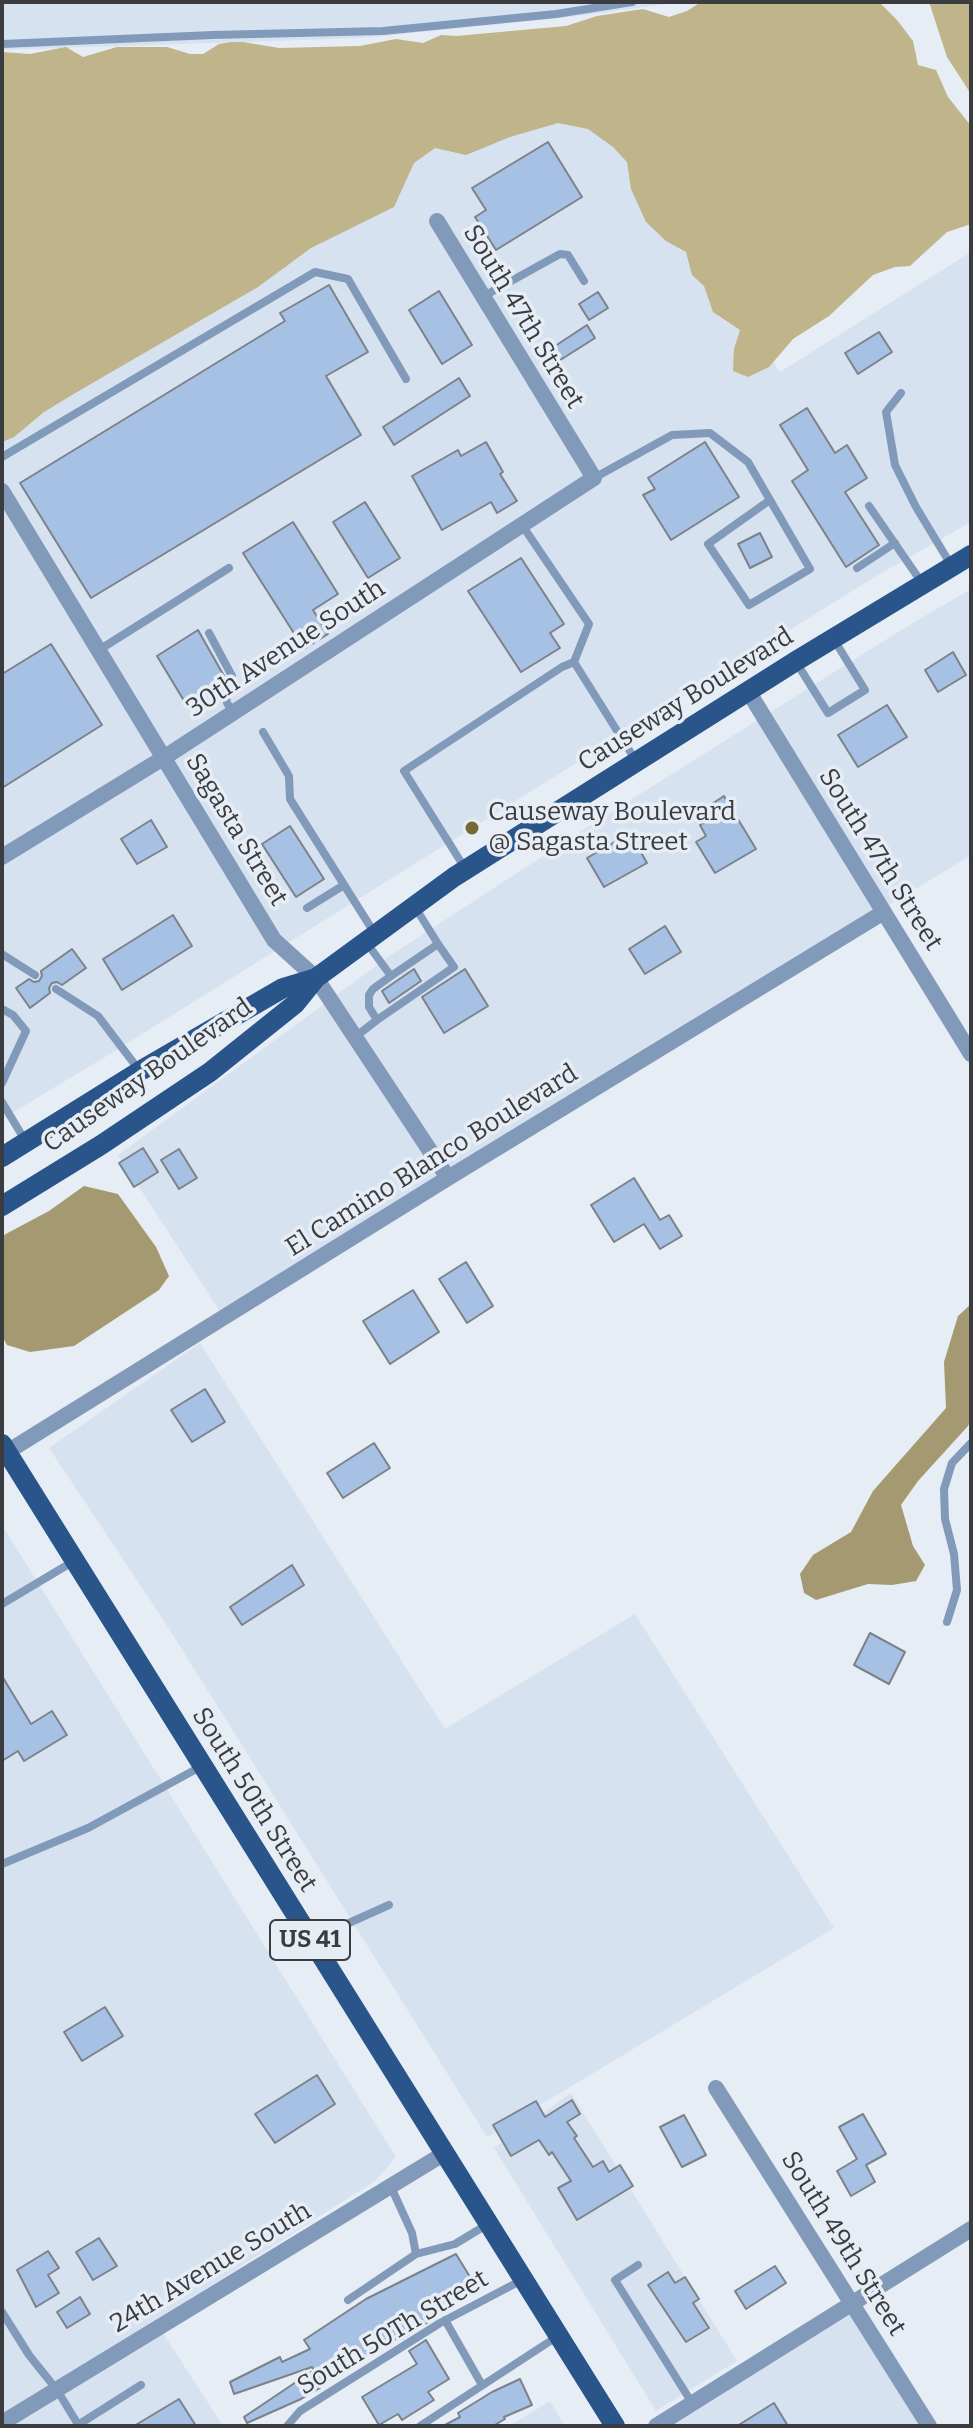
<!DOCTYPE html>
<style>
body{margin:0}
#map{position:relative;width:973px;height:2428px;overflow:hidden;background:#e7edf5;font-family:Bitter,serif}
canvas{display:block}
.frame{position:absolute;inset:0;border:4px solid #3a3c40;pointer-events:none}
</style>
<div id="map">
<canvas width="973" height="2428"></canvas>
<div class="frame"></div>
</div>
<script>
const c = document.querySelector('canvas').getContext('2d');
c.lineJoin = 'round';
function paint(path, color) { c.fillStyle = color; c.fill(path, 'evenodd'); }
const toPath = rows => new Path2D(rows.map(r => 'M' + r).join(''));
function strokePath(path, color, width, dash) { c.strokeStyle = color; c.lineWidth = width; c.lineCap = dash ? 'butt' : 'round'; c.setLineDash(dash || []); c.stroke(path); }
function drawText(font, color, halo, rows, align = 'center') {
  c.font = font + ' Bitter,serif'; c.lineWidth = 7; c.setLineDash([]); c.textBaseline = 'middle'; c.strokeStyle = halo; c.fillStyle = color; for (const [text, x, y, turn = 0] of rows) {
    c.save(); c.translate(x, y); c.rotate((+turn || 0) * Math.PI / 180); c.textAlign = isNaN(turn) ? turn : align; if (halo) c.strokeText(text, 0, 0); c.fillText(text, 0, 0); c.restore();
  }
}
const built = toPath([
 [2,2,683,2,570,17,363,38,2,50],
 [606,99,780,372,971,252,971,522,873,578,110,1054,2,1119,2,431,443,126],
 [971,589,971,855,462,1167,223,1316,118,1155,391,955,597,821,906,627],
 [200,1343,445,1729,635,1614,834,1928,487,2137,166,1624,49,1448],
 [2,1525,396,2157,375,2181,2,2418],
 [571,2093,737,2361,656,2411,494,2148],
 [853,2305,930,2426,671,2426],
 [161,2330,223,2426,5,2426],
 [550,2401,565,2426,509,2426]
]);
const forest = toPath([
 [701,2,879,2,897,20,913,41,918,65,936,70,948,97,971,126,971,224,947,232,910,266,895,267,873,275,829,316,793,339,769,367,748,377,733,371,734,349,740,330,713,312,704,286,692,275,686,252,666,241,646,222,631,189,627,162,613,147,588,129,558,123,510,137,466,155,435,148,414,163,394,207,311,248,258,287,77,392,44,412,14,437,2,442,2,52,30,54,66,47,83,57,117,47,167,47,190,54,203,54,219,44,231,42,243,42,279,48,360,46,396,39,423,43,441,35,456,36,566,26,597,16,643,9,669,17,687,11],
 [929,2,971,2,971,94,947,57]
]);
const water = toPath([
 [84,1186,118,1194,156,1247,169,1276,159,1290,74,1346,30,1352,7,1345,2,1336,2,1236,49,1211],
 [971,1304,971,1419,968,1426,918,1481,901,1505,913,1546,925,1565,916,1581,892,1585,868,1584,816,1600,804,1593,800,1574,813,1555,851,1532,873,1491,946,1408,944,1362,958,1316]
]);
const building = toPath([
 [548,142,582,197,496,250,475,217,486,210,472,188,548,142],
 [329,285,368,352,326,376,361,435,91,598,20,483,285,321,280,313,329,285],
 [439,291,472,345,442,364,409,310,439,291],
 [598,292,608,308,589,320,579,304,598,292],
 [587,325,595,338,554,364,546,352,587,325],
 [879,332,892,352,858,374,845,353,879,332],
 [459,378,470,396,394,445,383,427,459,378],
 [807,408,835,453,847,445,867,478,845,492,879,545,846,567,792,481,808,470,780,425,807,408],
 [486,442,503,472,500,474,517,501,497,513,491,502,442,530,412,476,458,450,461,456,486,442],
 [705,442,739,497,671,540,643,495,655,489,648,478,705,442],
 [365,502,400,558,368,578,333,522,365,502],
 [293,522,338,594,313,610,328,634,304,649,243,553,293,522],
 [760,533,772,557,750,568,738,544,760,533],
 [521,558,564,624,550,633,560,648,521,672,468,591,521,558],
 [198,630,224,676,222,682,186,704,157,656,198,630],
 [51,644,102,725,2,788,2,674,51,644],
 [953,652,966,675,938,692,925,670,953,652],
 [887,705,907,737,858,767,838,735,887,705],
 [724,796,756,849,715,873,696,842,706,836,700,825,710,819,704,809,724,796],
 [151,820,167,847,137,864,121,839,151,820],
 [290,826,324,879,296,897,262,844,290,826],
 [630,833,647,863,604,887,587,858,630,833],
 [173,915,192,946,122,990,103,959,173,915],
 [665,926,681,952,645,974,629,949,665,926],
 [72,949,86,968,62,985,57,982,52,983,49,988,50,993,30,1008,16,988,29,979,34,982,39,981,42,976,41,971,72,949],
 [414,969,421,981,389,1003,382,991,414,969],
 [465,969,488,1006,444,1033,422,997,465,969],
 [143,1148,158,1172,134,1187,119,1163,143,1148],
 [179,1149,197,1178,179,1189,161,1160,179,1149],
 [634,1178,660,1220,669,1215,682,1236,660,1249,644,1224,614,1242,591,1205,634,1178],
 [466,1262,493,1306,467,1323,439,1279,466,1262],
 [413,1290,439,1332,390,1364,363,1321,413,1290],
 [205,1389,225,1422,192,1442,171,1410,205,1389],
 [374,1443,390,1468,343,1498,327,1473,374,1443],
 [292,1565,304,1585,242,1625,230,1607,292,1565],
 [870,1633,905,1652,889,1684,854,1665,870,1633],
 [2,1676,31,1724,52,1711,67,1735,24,1761,18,1751,2,1761,2,1676],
 [105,2007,123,2036,82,2061,64,2032,105,2007],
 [317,2075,335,2104,275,2143,255,2114,317,2075],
 [572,2100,580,2114,567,2122,577,2136,574,2138,593,2167,603,2161,609,2172,620,2165,633,2186,577,2220,558,2188,571,2181,552,2152,549,2155,539,2140,511,2156,493,2125,536,2101,545,2117,572,2100],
 [863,2114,886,2154,866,2165,875,2182,851,2196,837,2171,857,2159,839,2127,863,2114],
 [684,2115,706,2155,682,2167,660,2127,684,2115],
 [99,2238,117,2266,93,2280,76,2252,99,2238],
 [48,2251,59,2268,48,2275,59,2293,36,2307,17,2270,48,2251],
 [456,2254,478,2290,435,2315,436,2317,402,2339,401,2336,359,2359,360,2361,346,2370,344,2368,318,2385,320,2388,301,2399,247,2423,244,2417,314,2370,312,2367,234,2394,230,2382,280,2357,282,2362,310,2349,304,2340,366,2299,456,2254],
 [775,2266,786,2283,746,2309,735,2291,775,2266],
 [668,2272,675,2283,685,2277,699,2299,693,2303,709,2328,686,2342,648,2285,668,2272],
 [80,2297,90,2314,67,2328,57,2312,80,2297],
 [426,2340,449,2379,428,2392,434,2400,402,2420,398,2414,379,2425,362,2397,417,2364,409,2351,426,2340],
 [520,2379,532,2405,504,2417,505,2419,493,2426,443,2426,460,2417,458,2413,492,2392,520,2379],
 [179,2399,196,2426,134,2426,179,2399],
 [774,2403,788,2426,737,2426,774,2403]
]);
const service = toPath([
 [2,44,213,35,383,31,556,14,632,2],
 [484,296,560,254,568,255,584,281],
 [901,393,886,412,895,465,916,507,951,565],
 [2,457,315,272,348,279,406,379],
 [594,478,672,435,710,433,748,462,810,569,749,605,708,544,770,500],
 [869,506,922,583],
 [522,525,589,624,574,662,636,761],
 [857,568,895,543],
 [209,633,232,676,225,693,227,703,233,712],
 [99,650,229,568],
 [796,662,828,713,865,690,833,638],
 [263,732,289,776,290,799,375,934],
 [466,870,404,771,562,667,574,662],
 [307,908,344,885],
 [366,942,391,976,438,944,415,907],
 [2,954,35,975],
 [56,989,98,1016,139,1070],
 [2,1009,13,1015,26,1031,2,1083],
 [377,1020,454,967,438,944],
 [355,1037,377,1020,369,1007,369,995,373,989,391,976],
 [2,1102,26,1142],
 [2,1604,74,1561],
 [947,1622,957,1590,954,1554,945,1519,944,1489,952,1463,971,1443],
 [2,1864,88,1828,202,1766],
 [311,1940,389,1905],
 [416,2254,455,2244,488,2224],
 [638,2265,615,2280,692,2403],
 [348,2300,416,2254,412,2233,391,2187],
 [2,2312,29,2355,57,2390,79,2426],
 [445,2320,482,2385],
 [78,2425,141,2385],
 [287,2426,300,2411,440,2323,524,2279],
 [420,2426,558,2336]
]);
const minor = toPath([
 [2,491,274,940,316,978,448,1178],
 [748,691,971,1054],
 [2,857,165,757,594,478,437,221],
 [7,1452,448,1178,884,912],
 [716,2088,929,2426],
 [2,2423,445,2153],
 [656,2426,971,2229]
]);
const primary = toPath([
 [2,1157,140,1071,283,988,316,978],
 [2,1206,101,1145,210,1072,295,1004,316,978,454,877,796,661,971,555],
 [2,1444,615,2426]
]);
const markers = [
 [472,828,8,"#756835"]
];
const shields = [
 [310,1940,80]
];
const shieldNames = [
 ["US 41",310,1940]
];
const streetNames = [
 ["South 47th Street",523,317,59],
 ["30th Avenue South",286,649,-33],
 ["Causeway Boulevard",686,700,-32],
 ["Sagasta Street",236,830,59],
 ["South 47th Street",880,860,58],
 ["Causeway Boulevard",148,1076,-35],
 ["El Camino Blanco Boulevard",432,1161,-32],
 ["South 50th Street",254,1800,58],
 ["South 49th Street",843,2244,58],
 ["24th Avenue South",211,2268,-31],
 ["South 50Th Street",393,2333,-31]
];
const poiNames = [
 ["Causeway Boulevard",488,813],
 ["@ Sagasta Street",488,843]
];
paint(built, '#d7e2f0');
paint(forest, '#bfb48a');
paint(water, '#a49971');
paint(building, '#a6c1e4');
strokePath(building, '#7c8289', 2);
strokePath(service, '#829ab9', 8);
strokePath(minor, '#829ab9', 16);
strokePath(primary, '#29558a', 20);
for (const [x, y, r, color] of markers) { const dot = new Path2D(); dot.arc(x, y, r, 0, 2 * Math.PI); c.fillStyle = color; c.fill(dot); strokePath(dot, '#e7edf5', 3); }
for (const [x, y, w] of shields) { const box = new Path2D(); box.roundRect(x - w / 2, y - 20, w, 40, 6); c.fillStyle = '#e7edf5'; c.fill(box); strokePath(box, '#3a3c40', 2); }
drawText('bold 24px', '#3a3c40', null, shieldNames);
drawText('26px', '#3a3c40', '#e7edf5', streetNames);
drawText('26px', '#3a3c40', '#e7edf5', poiNames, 'left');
</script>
